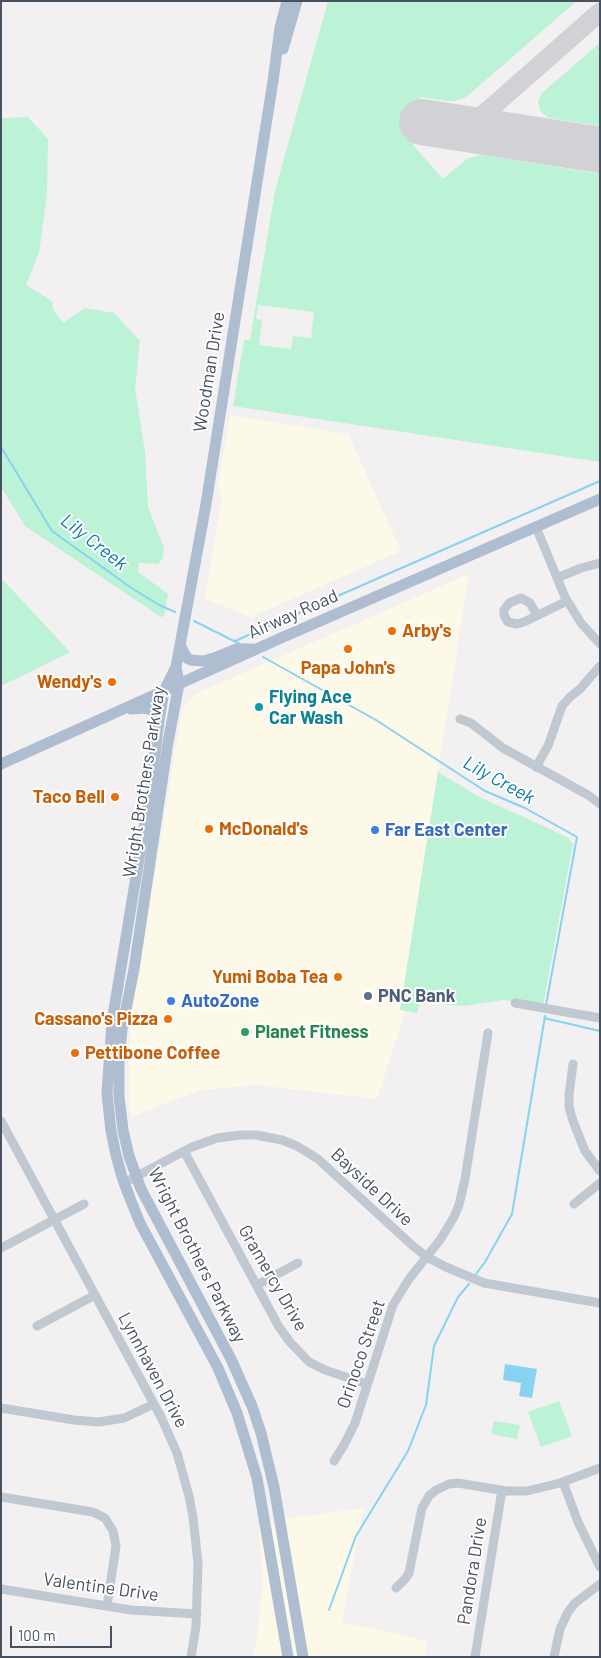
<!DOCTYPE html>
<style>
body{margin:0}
#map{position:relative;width:601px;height:1658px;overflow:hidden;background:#f2f0f0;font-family:Barlow,sans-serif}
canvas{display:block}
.frame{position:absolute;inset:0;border:2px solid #47515f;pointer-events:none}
.scale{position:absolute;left:10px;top:1626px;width:102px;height:22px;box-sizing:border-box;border:2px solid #47515f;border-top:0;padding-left:6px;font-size:15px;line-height:18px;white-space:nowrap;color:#47515f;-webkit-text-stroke:4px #fff;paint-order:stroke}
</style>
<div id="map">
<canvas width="601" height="1658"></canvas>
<div class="frame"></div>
<div class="scale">100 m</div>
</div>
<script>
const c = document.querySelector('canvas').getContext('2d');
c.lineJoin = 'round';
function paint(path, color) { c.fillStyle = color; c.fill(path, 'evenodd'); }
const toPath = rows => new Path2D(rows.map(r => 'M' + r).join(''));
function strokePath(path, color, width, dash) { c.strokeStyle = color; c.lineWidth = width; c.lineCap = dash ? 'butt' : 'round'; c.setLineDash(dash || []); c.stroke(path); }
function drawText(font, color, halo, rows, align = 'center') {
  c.font = font + ' Barlow,sans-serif'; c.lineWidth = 4; c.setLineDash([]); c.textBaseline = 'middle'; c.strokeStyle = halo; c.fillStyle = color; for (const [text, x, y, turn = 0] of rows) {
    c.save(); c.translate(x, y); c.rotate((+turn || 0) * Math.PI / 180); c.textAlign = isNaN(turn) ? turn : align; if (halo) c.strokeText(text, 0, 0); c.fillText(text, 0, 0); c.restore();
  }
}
const commercial = toPath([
 [230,415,348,434,401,551,251,617,205,599,220,509,222,505,218,485],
 [469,574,400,1010,406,1011,377,1099,257,1085,201,1090,130,1117,129,1057,131,1018,182,710,193,695],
 [363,1508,342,1622,427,1641,425,1657,252,1657,257,1639,263,1578,259,1529,290,1518]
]);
const green = toPath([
 [328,1,577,1,466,97,456,101,447,101,420,97,413,145,443,179,468,158,483,155,600,174,600,462,233,406,244,340,250,340,275,191],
 [258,305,314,312,311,338,293,336,291,349,259,345,262,320,256,319],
 [600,43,600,126,549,118,541,112,538,103,541,94],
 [28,117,48,139,47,194,39,253,26,285,52,301,53,309,63,323,85,308,114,313,140,341,135,388,145,453,148,507,164,548,163,558,158,564,139,563,138,572,168,594,164,616,161,617,25,526,1,487,1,118],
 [1,578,70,652,1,686],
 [438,772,479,797,550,829,568,838,573,844,543,1005,503,1000,464,1006,420,1002,417,1013,400,1010],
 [559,1401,572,1436,541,1447,528,1412],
 [494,1421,520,1425,517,1439,491,1434]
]);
const water = toPath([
 [505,1364,537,1369,532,1398,519,1396,521,1383,503,1380]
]);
const stream = toPath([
 [1,447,52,531,130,587,159,605,175,612],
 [194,621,240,644],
 [235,641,600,481],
 [263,657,376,720,485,791,525,808,577,837,546,1005],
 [544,1018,600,1031],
 [476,1274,485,1262,512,1214,545,1016],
 [329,1610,356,1536,408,1451,426,1405,434,1346,458,1297,469,1284]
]);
const taxiway = toPath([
 [467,129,600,12]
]);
const runway = toPath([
 [422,122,600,150]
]);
const minor = toPath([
 [536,527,565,597,581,623,600,644],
 [557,578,581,568,600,563],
 [537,615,530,603,521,598,509,603,504,610,504,615,508,622,517,624,524,622,567,601],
 [460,719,471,723,503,748,588,795,600,804],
 [536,767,548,746,562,706,570,697,580,689,600,666],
 [515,1003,600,1018],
 [573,1064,569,1095,569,1107,573,1121,585,1151,600,1171],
 [1,1121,161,1417,177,1453,189,1496,193,1517,198,1563,196,1626,191,1657],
 [184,1151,279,1327,290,1342,309,1362,325,1370,367,1384],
 [124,1183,192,1147,217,1138,241,1135,256,1135,282,1140,297,1146,318,1159,413,1246,427,1257,446,1267,484,1283,600,1303],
 [574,1204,600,1183],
 [1,1248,84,1204],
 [257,1285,298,1263],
 [37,1326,95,1295],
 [1,1408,74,1420,99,1422,124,1418,154,1404],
 [334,1461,344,1445,355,1423,393,1305,409,1279,440,1240,454,1217,459,1205,465,1179,488,1033],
 [563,1482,578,1522,600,1567],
 [1,1497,93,1512,105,1518,113,1531,116,1546,107,1606],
 [396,1588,405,1579,409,1573,422,1508,429,1496,436,1490,449,1484,458,1483,506,1491,527,1491,560,1483,600,1468],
 [1,1589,131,1610,197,1614],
 [475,1657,502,1490],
 [554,1657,560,1629,568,1612,575,1603,600,1584]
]);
const major = toPath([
 [287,1,280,28,273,81,206,504,176,667,164,691,159,721,150,792,112,1022,107,1094,111,1131,116,1155,122,1177,131,1201,140,1223,218,1368,237,1413,257,1478,288,1657],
 [283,49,297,1],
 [180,645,187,658,191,660,203,661,214,658,236,649,252,649],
 [176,667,179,684,168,742,134,969,122,1029,119,1062,119,1097,123,1130,129,1156,141,1189,231,1359,252,1406,261,1433,274,1487,303,1657],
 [131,709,144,708,149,709,155,713,159,721],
 [1,764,281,638,600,499]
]);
const markers = [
 [392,631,5,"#e8710a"],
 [348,649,5,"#e8710a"],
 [112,682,5,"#e8710a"],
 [259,707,5,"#0f9aa8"],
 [115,797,5,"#e8710a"],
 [209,829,5,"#e8710a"],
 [375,830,5,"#3f7fe0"],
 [338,977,5,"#e8710a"],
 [368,996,5,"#5c6f8a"],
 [171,1001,5,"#3f7fe0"],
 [168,1019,5,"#e8710a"],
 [245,1032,5,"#2e9e5b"],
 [75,1053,5,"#e8710a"]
];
const streetNames = [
 ["Woodman Drive",209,372,-81],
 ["Airway Road",293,614,-24],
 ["Wright Brothers Parkway",144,782,-81],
 ["Bayside Drive",372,1187,43],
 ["Wright Brothers Parkway",197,1255,63],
 ["Gramercy Drive",273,1278,60],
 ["Orinoco Street",361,1354,-71],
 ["Lynnhaven Drive",153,1370,62],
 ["Pandora Drive",472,1571,-81],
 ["Valentine Drive",101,1587,8]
];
const foodNames = [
 ["Arby's",402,631,"left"],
 ["Papa John's",348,668,"center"],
 ["Wendy's",102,682],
 ["Taco Bell",105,797],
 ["McDonald's",219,829,"left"],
 ["Yumi Boba Tea",328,977],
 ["Cassano's Pizza",158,1019],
 ["Pettibone Coffee",85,1053,"left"]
];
const cultureNames = [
 ["Flying Ace",269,697],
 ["Car Wash",269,718]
];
const shopNames = [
 ["Far East Center",385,830],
 ["AutoZone",181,1001]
];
const serviceNames = [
 ["PNC Bank",378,996]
];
const leisureNames = [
 ["Planet Fitness",255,1032]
];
const waterNames = [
 ["Lily Creek",94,542,38],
 ["Lily Creek",499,780,29]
];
paint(commercial, '#fdf9e9');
paint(green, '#bcf2d5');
paint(water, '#87d3f1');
strokePath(stream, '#87d3f1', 2);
strokePath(taxiway, '#d2d2d6', 19);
strokePath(runway, '#d2d2d6', 46);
strokePath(minor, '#c0c9d2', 9);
strokePath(major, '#aebdd0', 11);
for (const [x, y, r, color] of markers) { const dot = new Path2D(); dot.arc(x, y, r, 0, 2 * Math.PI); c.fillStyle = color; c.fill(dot); strokePath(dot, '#fff', 2); }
drawText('18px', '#47515f', '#fff', streetNames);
drawText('bold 18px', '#c56008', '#fff', foodNames, 'right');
drawText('bold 18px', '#0d838f', '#fff', cultureNames, 'left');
drawText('bold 18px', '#366cbe', '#fff', shopNames, 'left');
drawText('bold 18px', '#4e5e75', '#fff', serviceNames, 'left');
drawText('bold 18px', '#27864d', '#fff', leisureNames, 'left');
drawText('italic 19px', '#057cac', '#fff', waterNames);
</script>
